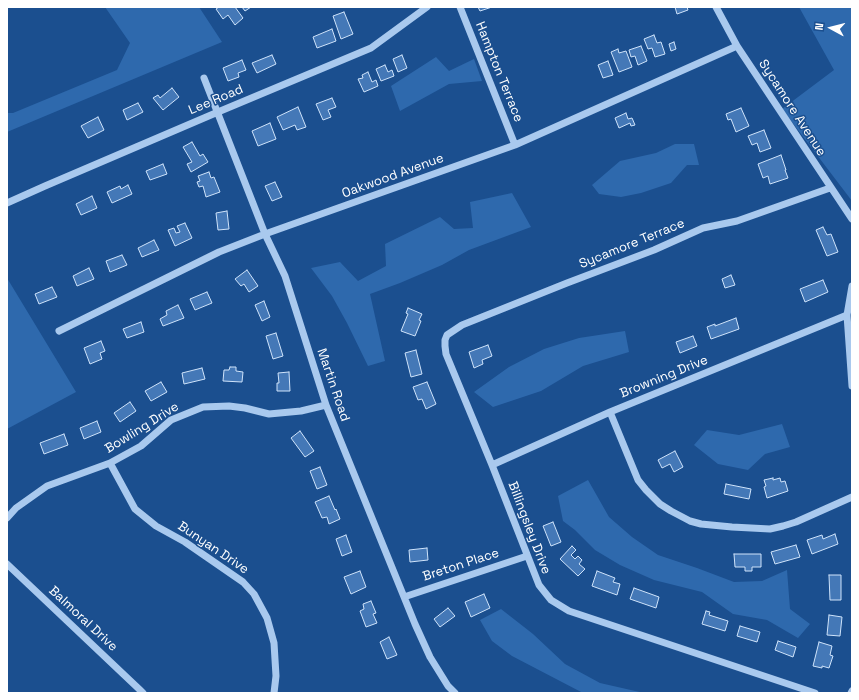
<!DOCTYPE html>
<style>
body{margin:0}
#map{position:relative;width:859px;height:700px;overflow:hidden;background:#1b4f8f;font-family:"Space Grotesk",sans-serif}
canvas{display:block}
.frame{position:absolute;inset:0;border:8px solid #fff;pointer-events:none}
.north{position:absolute;left:811px;top:8px;width:40px;height:40px;-webkit-text-stroke:3px #1b4f8f;paint-order:stroke;rotate:277deg;font-size:11px;font-weight:700;line-height:16px;text-align:center;color:#fff}
.north::after{content:'';display:block;margin:auto;width:14px;height:18px;background:#fff;clip-path:polygon(50% 0,100% 100%,50% 72%,0 100%)}
</style>
<div id="map">
<canvas width="859" height="700"></canvas>
<div class="frame"></div>
<div class="north">N</div>
</div>
<script>
const c = document.querySelector('canvas').getContext('2d');
c.lineJoin = 'round';
function paint(path, color) { c.fillStyle = color; c.fill(path, 'evenodd'); }
const toPath = rows => new Path2D(rows.map(r => 'M' + r).join(''));
function strokePath(path, color, width, dash) { c.strokeStyle = color; c.lineWidth = width; c.lineCap = dash ? 'butt' : 'round'; c.setLineDash(dash || []); c.stroke(path); }
function drawText(font, color, halo, rows, align = 'center') {
  c.font = font + ' "Space Grotesk",sans-serif'; c.lineWidth = 3; c.setLineDash([]); c.textBaseline = 'middle'; c.strokeStyle = halo; c.fillStyle = color; for (const [text, x, y, turn = 0] of rows) {
    c.save(); c.translate(x, y); c.rotate((+turn || 0) * Math.PI / 180); c.textAlign = isNaN(turn) ? turn : align; if (halo) c.strokeText(text, 0, 0); c.fillText(text, 0, 0); c.restore();
  }
}
const green = toPath([
 [105,7,199,7,222,42,7,132,7,113,13,113,117,70,130,43],
 [799,7,852,7,852,201,782,109,834,70],
 [436,57,449,71,474,59,482,81,449,84,400,111,391,86],
 [675,144,694,144,699,165,687,165,671,183,641,193,621,197,599,194,592,185,620,161,656,153],
 [512,193,531,227,469,250,442,265,400,283,370,294,385,361,368,366,347,323,332,296,311,268,340,262,358,281,386,266,385,244,440,217,454,229,473,228,470,202],
 [7,278,76,392,7,429],
 [625,331,629,352,583,366,541,391,493,407,474,392,509,367,544,349,579,338],
 [782,424,790,447,765,454,748,470,718,464,694,445,707,430,739,435],
 [588,480,609,517,632,537,658,555,697,568,734,582,762,581,787,570,790,609,810,624,798,638,767,620,733,614,702,592,654,580,620,565,595,550,575,530,563,521,558,496],
 [501,609,533,634,565,664,600,683,644,693,583,693,512,656,492,641,480,620]
]);
const building = toPath([
 [219,7,235,7,243,18,235,25,228,15,223,19,216,9,219,7],
 [242,7,251,7,245,11,242,7],
 [478,7,492,7,480,11,478,7],
 [675,7,687,7,688,10,677,14,675,7],
 [344,12,353,34,341,39,333,16,344,12],
 [332,29,336,41,317,48,313,37,332,29],
 [654,35,657,43,661,42,665,54,655,57,652,48,648,49,644,39,654,35],
 [674,42,676,49,671,51,669,44,674,42],
 [641,46,647,61,638,65,635,56,631,57,629,50,641,46],
 [618,49,619,53,626,51,632,67,619,72,611,52,618,49],
 [272,55,276,64,257,73,252,63,272,55],
 [402,55,407,68,398,72,393,59,402,55],
 [242,60,246,70,238,73,239,77,228,81,223,68,242,60],
 [608,61,613,75,603,78,598,65,608,61],
 [385,65,388,72,392,70,394,76,381,81,376,69,385,65],
 [368,72,372,82,376,80,378,86,364,92,358,79,363,78,362,75,368,72],
 [172,88,179,97,163,110,153,98,158,95,160,98,172,88],
 [332,98,336,107,328,110,331,117,323,120,316,104,332,98],
 [138,103,143,112,127,120,123,110,138,103],
 [298,107,306,127,297,130,295,125,283,130,277,117,298,107],
 [741,108,749,126,736,132,731,119,728,120,726,114,741,108],
 [626,113,628,119,632,118,635,125,631,126,630,123,619,128,615,118,626,113],
 [98,117,104,130,88,138,81,126,98,117],
 [270,123,276,139,258,146,252,131,270,123],
 [764,130,771,148,760,152,757,143,752,145,748,136,764,130],
 [192,142,200,156,203,154,208,162,191,172,187,164,192,162,183,147,192,142],
 [781,155,786,170,785,170,788,178,770,184,768,176,763,178,758,164,781,155],
 [163,164,167,174,150,180,146,171,163,164],
 [209,172,211,178,214,177,220,192,206,197,203,186,199,187,197,182,200,181,198,176,209,172],
 [275,182,282,197,272,201,265,186,275,182],
 [128,185,132,194,112,203,107,192,120,186,121,189,128,185],
 [92,196,97,208,81,215,76,204,92,196],
 [227,211,229,229,218,230,216,213,227,211],
 [185,223,192,238,175,246,168,230,174,228,176,233,180,232,177,226,185,223],
 [823,227,827,235,831,234,838,252,827,256,816,230,823,227],
 [154,240,159,250,142,257,138,248,154,240],
 [122,255,127,265,110,272,106,261,122,255],
 [89,268,94,279,77,286,73,276,89,268],
 [247,270,258,286,249,292,244,284,241,286,235,279,247,270],
 [731,275,735,285,725,288,722,279,731,275],
 [823,280,828,292,805,302,800,289,823,280],
 [52,287,57,297,39,304,35,294,52,287],
 [207,292,212,303,195,310,190,299,207,292],
 [264,301,270,317,262,321,255,305,264,301],
 [178,305,184,318,163,326,160,319,167,315,166,311,178,305],
 [408,308,422,314,419,320,421,321,415,336,401,331,408,314,406,313,408,308],
 [736,318,739,329,711,339,707,327,715,324,715,326,736,318],
 [141,322,144,332,127,338,123,329,141,322],
 [276,333,283,356,273,359,266,336,276,333],
 [693,336,697,346,680,353,676,342,693,336],
 [101,341,105,351,100,353,102,359,90,364,84,348,101,341],
 [488,345,492,356,482,360,483,364,474,368,469,352,488,345],
 [416,350,422,374,411,377,405,353,416,350],
 [230,367,236,367,236,371,243,372,242,382,223,381,224,370,229,370,230,367],
 [202,368,205,379,184,384,182,373,202,368],
 [289,372,290,391,277,391,277,383,279,383,278,373,289,372],
 [161,382,167,392,151,401,145,391,161,382],
 [427,382,436,404,426,409,422,399,418,400,413,387,427,382],
 [130,402,136,411,120,422,114,413,130,402],
 [97,421,101,432,84,439,80,428,97,421],
 [300,431,314,451,305,457,291,438,300,431],
 [64,434,68,445,44,454,40,443,64,434],
 [675,451,683,467,674,472,670,464,662,468,658,460,675,451],
 [320,467,327,485,317,489,310,471,320,467],
 [773,478,773,480,780,478,781,482,785,481,788,491,767,498,764,487,766,486,764,480,773,478],
 [726,484,751,489,749,499,724,494,726,484],
 [329,496,335,510,336,509,340,519,329,524,327,517,322,518,315,502,329,496],
 [553,522,561,542,551,546,543,526,553,522],
 [835,534,838,544,812,554,807,540,822,535,823,539,835,534],
 [346,535,352,552,342,556,336,539,346,535],
 [796,545,800,557,775,564,771,552,796,545],
 [572,546,576,550,571,555,575,559,578,556,582,560,579,564,585,569,578,576,560,559,572,546],
 [427,548,428,560,410,562,409,550,427,548],
 [734,554,761,554,761,567,752,567,752,571,745,571,745,567,735,567,734,554],
 [360,571,366,587,351,594,344,577,360,571],
 [597,571,615,578,613,582,620,584,617,595,592,586,597,571],
 [829,575,841,575,841,600,830,600,829,575],
 [634,588,659,597,656,608,630,599,634,588],
 [484,594,490,608,471,617,465,602,484,594],
 [371,601,376,613,373,614,377,623,366,627,360,611,364,609,363,604,371,601],
 [448,608,455,616,440,627,434,619,448,608],
 [706,611,710,612,709,615,728,621,725,631,702,624,706,611],
 [829,615,842,617,840,636,827,635,829,615],
 [740,626,760,632,757,642,737,636,740,626],
 [389,637,397,655,387,659,380,642,389,637],
 [778,641,796,647,793,657,775,650,778,641],
 [819,642,832,646,830,655,833,656,829,668,822,666,822,668,813,666,819,642]
]);
const minor = toPath([
 [460,7,515,145],
 [716,7,737,46,852,219],
 [204,78,265,234,285,276,326,405,415,624,430,657,448,686,455,693],
 [7,203,45,186,218,112,371,48,427,7],
 [852,286,847,315,852,386],
 [59,331,219,252,265,234,515,145,737,46],
 [610,412,638,480,646,490,660,504,671,511,690,521,701,524,732,527,770,529,783,526,796,522,852,497],
 [110,463,135,509,156,526,185,542,243,582,254,594,267,618,274,643,276,676,274,693],
 [492,465,610,412,847,315],
 [7,518,16,508,47,486,110,463,141,446,171,420,203,407,229,406,245,408,269,414,301,411,326,405],
 [7,564,139,689,143,693],
 [404,597,527,556],
 [815,693,569,611,551,600,539,585,492,465,446,354,445,346,445,340,447,335,462,325,567,283,654,250,703,228,737,221,830,188],
 [851,693,852,691]
]);
const streetNames = [
 ["Hampton Terrace",499,72,68],
 ["Lee Road",216,100,-23],
 ["Sycamore Avenue",792,108,57],
 ["Oakwood Avenue",393,176,-20],
 ["Sycamore Terrace",632,244,-22],
 ["Browning Drive",664,377,-22],
 ["Martin Road",333,385,71],
 ["Bowling Drive",142,428,-32],
 ["Billingsley Drive",529,528,69],
 ["Bunyan Drive",213,548,34],
 ["Breton Place",461,565,-18],
 ["Balmoral Drive",83,619,43]
];
paint(green, '#2e69ad');
paint(building, '#4478b7');
strokePath(building, '#cfe3fa', 1);
strokePath(minor, '#a9c9ee', 7);
drawText('13px', '#fff', '#1b4f8f', streetNames);
</script>
